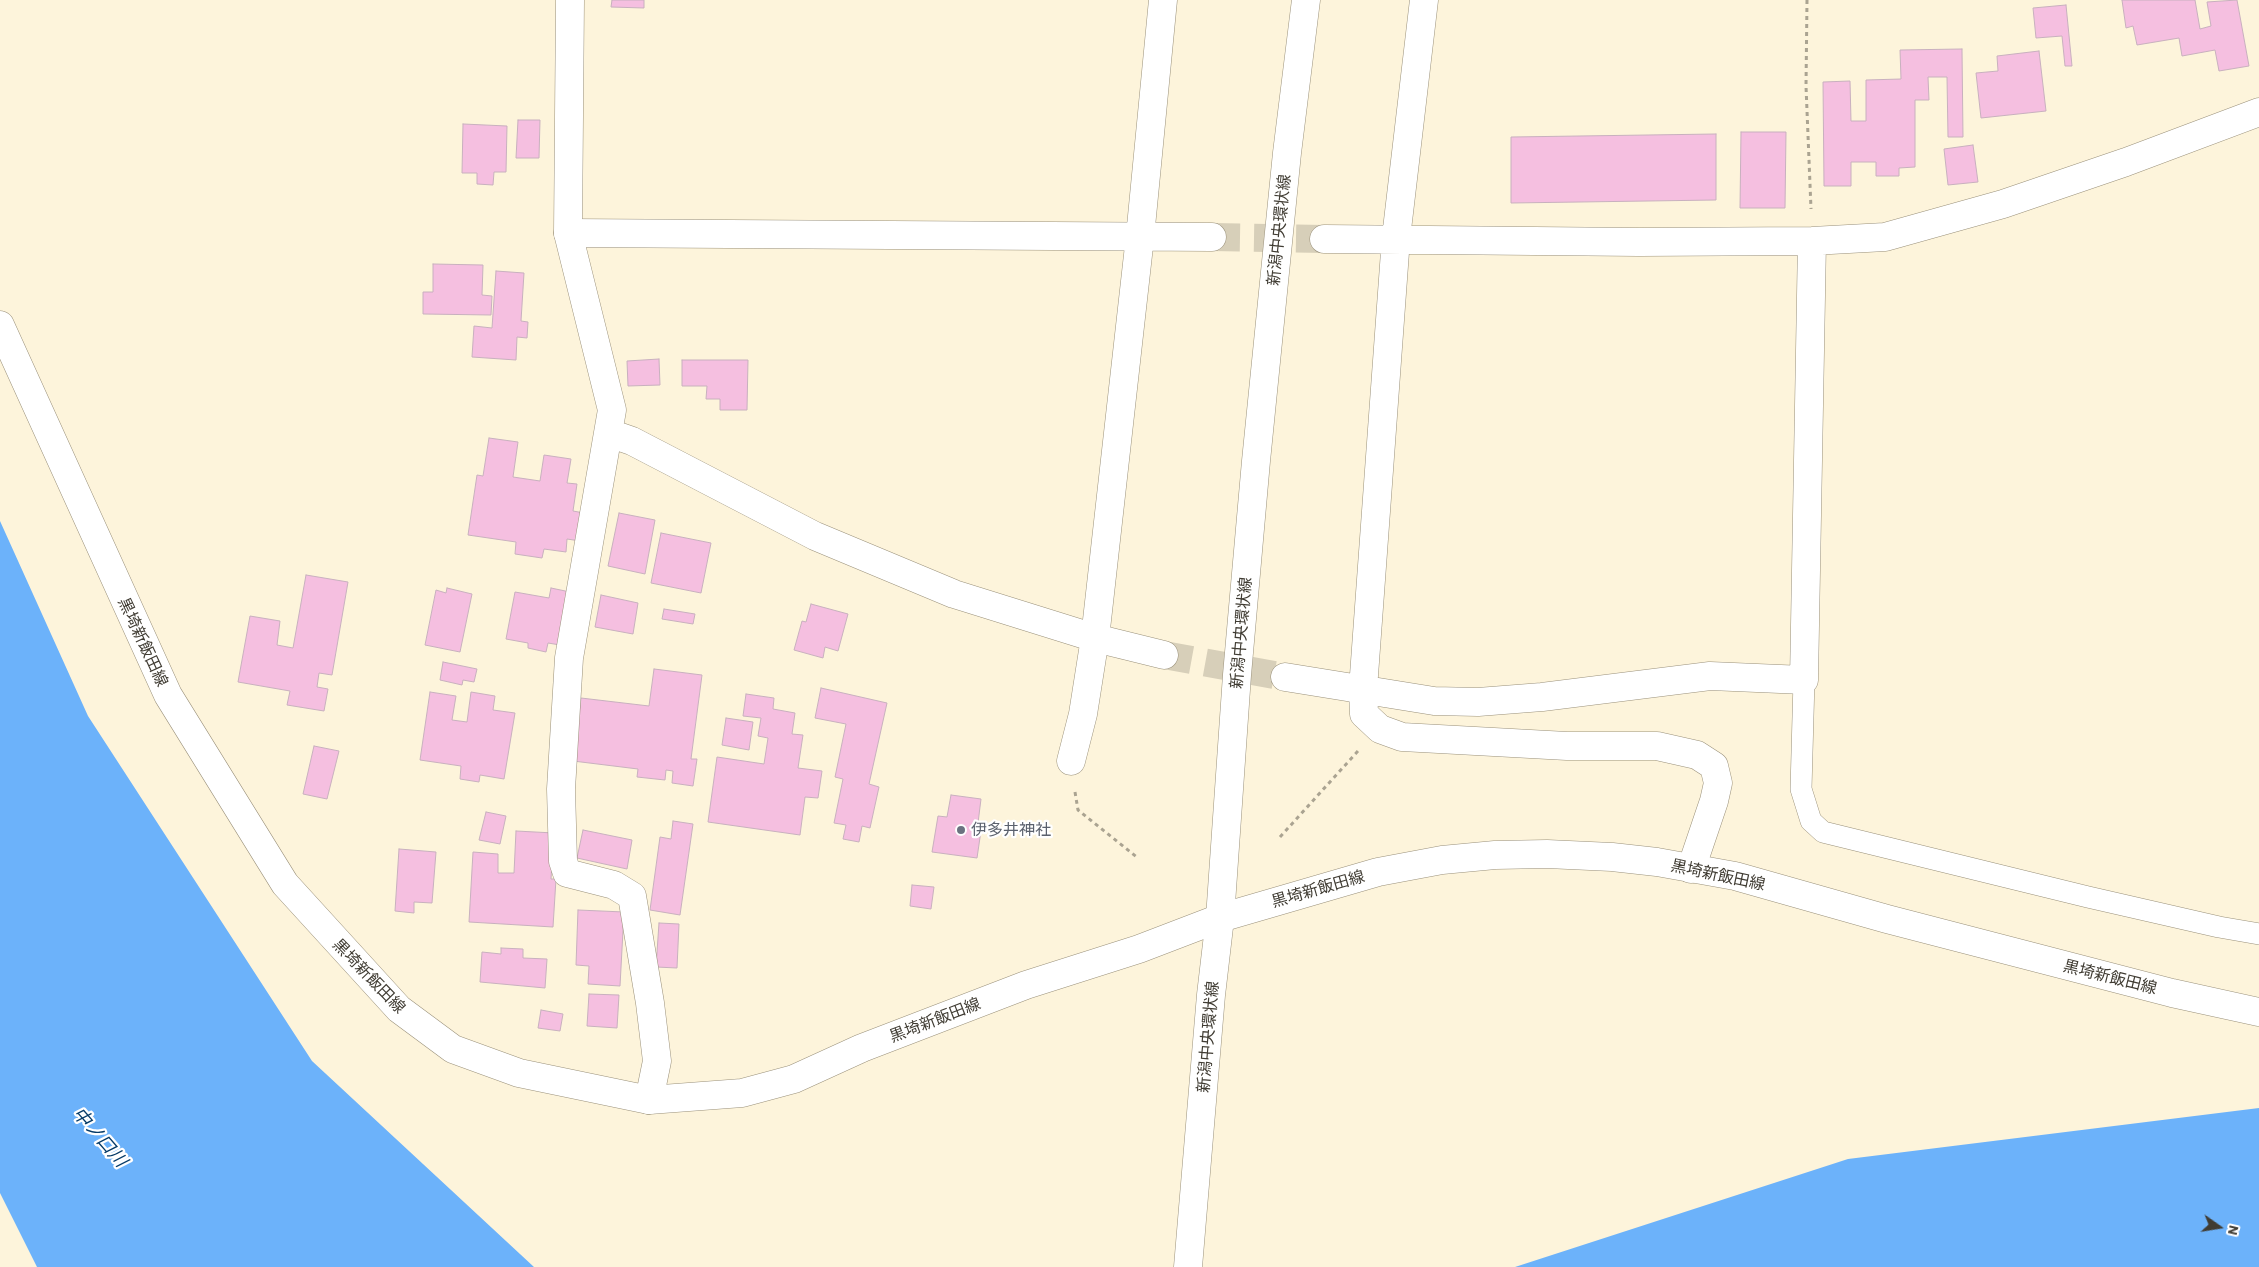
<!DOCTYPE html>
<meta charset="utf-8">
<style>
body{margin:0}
#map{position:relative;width:2259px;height:1267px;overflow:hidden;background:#fdf4db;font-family:Barlow,sans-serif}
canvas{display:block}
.north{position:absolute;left:2194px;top:1202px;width:50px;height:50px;-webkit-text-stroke:4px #fff;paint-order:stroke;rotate:103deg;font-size:14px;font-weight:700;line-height:20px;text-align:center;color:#403c33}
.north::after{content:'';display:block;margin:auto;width:18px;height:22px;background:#403c33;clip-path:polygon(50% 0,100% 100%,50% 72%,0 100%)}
</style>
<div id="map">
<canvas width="2259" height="1267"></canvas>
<div class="north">N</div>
</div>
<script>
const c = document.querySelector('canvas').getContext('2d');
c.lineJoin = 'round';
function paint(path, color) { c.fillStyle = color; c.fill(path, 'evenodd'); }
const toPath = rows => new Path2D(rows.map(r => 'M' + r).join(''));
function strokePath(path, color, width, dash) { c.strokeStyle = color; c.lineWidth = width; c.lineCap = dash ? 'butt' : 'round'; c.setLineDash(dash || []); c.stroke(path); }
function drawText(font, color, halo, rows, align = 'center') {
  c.font = font + ' Barlow,"Noto Sans JP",sans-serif'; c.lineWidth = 4.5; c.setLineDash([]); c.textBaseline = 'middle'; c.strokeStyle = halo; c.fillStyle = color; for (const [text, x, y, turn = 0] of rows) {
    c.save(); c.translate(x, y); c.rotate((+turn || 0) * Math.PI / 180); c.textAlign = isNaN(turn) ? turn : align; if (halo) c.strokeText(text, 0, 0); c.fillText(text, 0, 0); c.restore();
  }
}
const water = toPath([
 [0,521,88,716,312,1061,534,1267,37,1267,0,1193],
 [2259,1108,2259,1267,1515,1267,1848,1159]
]);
const building = toPath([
 [612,0,644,0,644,8,611,7,612,0],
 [2122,0,2195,0,2200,29,2211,26,2207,2,2237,0,2249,66,2219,71,2215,50,2182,56,2179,38,2137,45,2133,26,2126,28,2122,0],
 [2066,5,2072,66,2065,66,2062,36,2036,38,2033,8,2066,5],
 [1962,49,1963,137,1948,137,1947,77,1928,77,1929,100,1915,100,1915,167,1899,168,1899,176,1876,176,1876,162,1851,162,1851,186,1824,186,1823,82,1850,81,1851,121,1866,121,1866,80,1901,79,1900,50,1962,49],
 [2039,51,2046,111,1981,118,1976,73,1998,71,1997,56,2039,51],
 [518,120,540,120,539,158,516,158,518,120],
 [463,124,507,126,506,172,494,172,493,185,477,184,477,173,462,173,463,124],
 [1741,132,1786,132,1785,208,1740,208,1741,132],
 [1716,134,1716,200,1511,203,1511,137,1716,134],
 [1973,145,1978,182,1948,185,1944,149,1973,145],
 [433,264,483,265,482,295,492,296,491,315,423,314,423,292,433,292,433,264],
 [496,271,524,273,521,321,528,322,527,338,517,337,516,360,472,357,474,326,492,328,496,271],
 [659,359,660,385,628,386,627,361,659,359],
 [682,360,748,360,747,410,720,410,720,399,706,399,707,386,682,386,682,360],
 [489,438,518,442,513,477,540,481,544,455,571,459,567,483,577,484,573,511,584,513,580,541,567,539,566,552,544,549,542,558,515,554,516,542,468,535,477,475,483,476,489,438],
 [619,513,655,520,645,574,608,566,619,513],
 [661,533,711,543,701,593,651,583,661,533],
 [306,575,348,582,332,675,319,673,317,687,328,689,324,711,287,705,290,691,238,682,250,616,280,621,277,645,293,648,306,575],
 [447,588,472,594,460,652,425,645,436,590,446,593,447,588],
 [551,588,570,592,560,645,548,643,546,652,528,648,528,643,506,639,515,592,549,598,551,588],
 [601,595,638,603,633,634,595,627,601,595],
 [811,604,848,614,838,651,825,647,823,658,794,650,802,621,806,622,811,604],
 [664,609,695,614,693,624,662,619,664,609],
 [443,662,477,669,474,682,463,680,462,685,440,680,443,662],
 [654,669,702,675,691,759,697,759,693,786,672,783,673,771,666,770,665,780,637,777,638,769,573,761,581,698,649,706,654,669],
 [821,688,887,703,869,784,879,787,870,828,862,826,859,842,843,839,846,825,834,823,843,779,835,777,846,724,815,718,821,688],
 [430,692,456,696,452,720,467,722,471,692,495,696,493,710,515,713,504,779,480,775,479,782,460,779,461,766,420,760,430,692],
 [746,694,774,698,773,709,795,713,792,734,803,735,798,768,822,771,818,798,805,797,800,835,708,822,717,757,764,764,768,738,758,736,761,718,743,716,746,694],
 [726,718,753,722,749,750,722,745,726,718],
 [314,746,339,751,327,799,303,794,314,746],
 [951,795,981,799,978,823,982,824,977,858,932,852,938,816,947,817,951,795],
 [486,812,506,816,500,844,479,840,486,812],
 [673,821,693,824,680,915,650,910,660,837,671,839,673,821],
 [583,830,632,840,627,869,577,858,583,830],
 [516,831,554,833,551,879,556,879,553,927,469,922,473,852,498,854,498,873,514,873,516,831],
 [399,849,436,852,432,903,414,902,414,913,395,911,399,849],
 [912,885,934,887,931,909,910,906,912,885],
 [578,910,624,912,620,986,588,984,589,966,576,965,578,910],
 [659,923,679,924,677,968,656,967,659,923],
 [501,948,523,949,523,958,547,959,545,988,480,982,482,952,501,954,501,948],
 [589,994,619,995,617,1028,587,1026,589,994],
 [541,1010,563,1014,560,1031,538,1028,541,1010]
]);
const minorTunnel = toPath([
 [1212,237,1324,239],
 [1164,655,1285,677]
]);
const path = toPath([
 [1807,0,1806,86,1811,209],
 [1075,792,1078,810,1138,858],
 [1280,837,1358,751]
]);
const service = toPath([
 [1804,680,1801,789,1811,821,1823,832,2088,897,2219,927,2259,934]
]);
const minor = toPath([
 [1424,0,1396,238,1363,689,1364,714,1380,729,1402,737,1567,746,1657,746,1697,755,1714,766,1718,783,1714,801,1691,869],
 [1324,239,1639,242,1812,241,1885,237,2003,204,2126,162,2259,112],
 [609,433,632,441,815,536,954,594,1095,638,1164,655],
 [1285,677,1434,701,1478,702,1542,697,1710,676,1804,680,1812,241],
 [1071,761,1083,714,1095,638,1140,237,1163,0],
 [649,1100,657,1061,650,1003,632,896,614,885,567,873,563,861,561,789,569,658,612,410,568,233,1212,237]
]);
const tertiary = toPath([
 [568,233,570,0]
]);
const secondary = toPath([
 [0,325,168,695,285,884,399,1009,453,1049,519,1073,649,1100,742,1093,794,1079,862,1048,1026,985,1139,949,1220,918,1378,872,1442,860,1495,855,1547,854,1612,857,1657,862,1735,876,1887,919,2172,993,2259,1012]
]);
const primary = toPath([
 [1188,1267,1211,995,1220,918,1237,675,1256,461,1287,153,1306,0]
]);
const markers = [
 [961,830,5,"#6b7280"]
];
const streetNames = [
 ["新潟中央環状線",1279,230,-84],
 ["新潟中央環状線",1241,633,-85],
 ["黒埼新飯田線",143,642,65],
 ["黒埼新飯田線",1718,875,12],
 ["黒埼新飯田線",1318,889,-16],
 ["黒埼新飯田線",369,976,46],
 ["黒埼新飯田線",2110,977,14],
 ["黒埼新飯田線",935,1020,-21],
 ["新潟中央環状線",1208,1037,-85]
];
const worshipNames = [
 ["伊多井神社",971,830]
];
const waterNames = [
 ["中ノ口川",100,1137,49]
];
paint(water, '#6cb2fa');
paint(building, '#f5bfe0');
strokePath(building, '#c8b0be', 1);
strokePath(minorTunnel, '#d7cfb9', 28, [28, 14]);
strokePath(service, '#9a917b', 22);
strokePath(minor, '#9a917b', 29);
strokePath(tertiary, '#9a917b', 29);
strokePath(secondary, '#9a917b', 29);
strokePath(primary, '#9a917b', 29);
strokePath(path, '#aaa391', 3, [4, 4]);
strokePath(service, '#fff', 21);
strokePath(minor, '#fff', 28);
strokePath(tertiary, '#fff', 28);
strokePath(secondary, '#fff', 28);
strokePath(primary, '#fff', 28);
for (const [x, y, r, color] of markers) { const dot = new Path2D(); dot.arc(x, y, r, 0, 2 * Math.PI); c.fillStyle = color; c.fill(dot); strokePath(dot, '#fff', 2); }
drawText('16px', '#403c33', '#fff', streetNames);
drawText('16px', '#5b616d', '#fff', worshipNames, 'left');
drawText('italic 18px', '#063b68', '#fff', waterNames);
</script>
